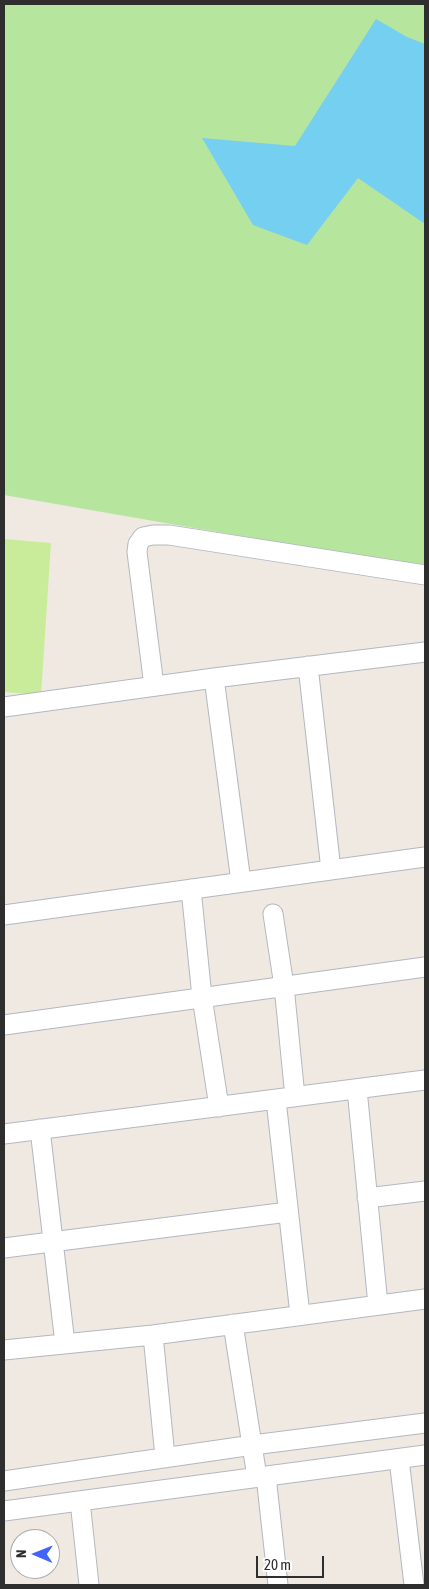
<!DOCTYPE html>
<style>
body{margin:0}
#map{position:relative;width:429px;height:1589px;overflow:hidden;background:#efe9e1;font-family:"Asap Condensed",sans-serif}
canvas{display:block}
.frame{position:absolute;inset:0;border:5px solid #2e2e2e;pointer-events:none}
.north{position:absolute;left:10px;top:1529px;width:50px;height:50px;box-sizing:border-box;background:#fff;border:1px solid #ababab;border-radius:50%;rotate:271deg;font-size:14px;font-weight:700;line-height:20px;text-align:center;color:#2e2e2e}
.north::after{content:'';display:block;margin:auto;width:18px;height:22px;background:#4264fb;clip-path:polygon(50% 0,100% 100%,50% 72%,0 100%)}
.scale{position:absolute;left:256px;top:1556px;width:68px;height:22px;box-sizing:border-box;border:2px solid #2e2e2e;border-top:0;padding-left:6px;font-size:15px;line-height:18px;white-space:nowrap;color:#2e2e2e;-webkit-text-stroke:4px #fff;paint-order:stroke}
</style>
<div id="map">
<canvas width="429" height="1589"></canvas>
<div class="frame"></div>
<div class="north">N</div>
<div class="scale">20 m</div>
</div>
<script>
const c = document.querySelector('canvas').getContext('2d');
c.lineJoin = 'round';
function paint(path, color) { c.fillStyle = color; c.fill(path, 'evenodd'); }
const toPath = rows => new Path2D(rows.map(r => 'M' + r).join(''));
function strokePath(path, color, width, dash) { c.strokeStyle = color; c.lineWidth = width; c.lineCap = dash ? 'butt' : 'round'; c.setLineDash(dash || []); c.stroke(path); }
const green = toPath([
 [4,4,425,4,425,568,4,495]
]);
const pitch = toPath([
 [4,539,51,543,41,695,4,692]
]);
const water = toPath([
 [376,19,407,37,425,44,425,224,358,178,307,245,253,225,202,138,295,146]
]);
const street = toPath([
 [308,666,331,870],
 [214,678,241,882],
 [154,686,137,552,138,544,143,537,153,535,169,535,425,575],
 [4,707,214,678,425,652],
 [191,889,202,997,219,1107],
 [273,914,284,986,295,1097],
 [4,915,425,857],
 [4,1025,425,967],
 [357,1089,378,1305],
 [276,1100,300,1315],
 [40,1129,65,1344],
 [4,1134,425,1080],
 [367,1198,425,1191],
 [4,1248,288,1212],
 [233,1324,257,1477],
 [153,1335,165,1457],
 [4,1350,153,1335,425,1299],
 [399,1459,414,1585],
 [266,1476,278,1585],
 [4,1481,253,1445,425,1423],
 [80,1501,89,1585],
 [4,1511,425,1455]
]);
paint(green, '#b6e59e');
paint(pitch, '#c9ec9a');
paint(water, '#75cff0');
strokePath(street, '#b4b7c1', 21);
strokePath(street, '#fff', 19);
</script>
